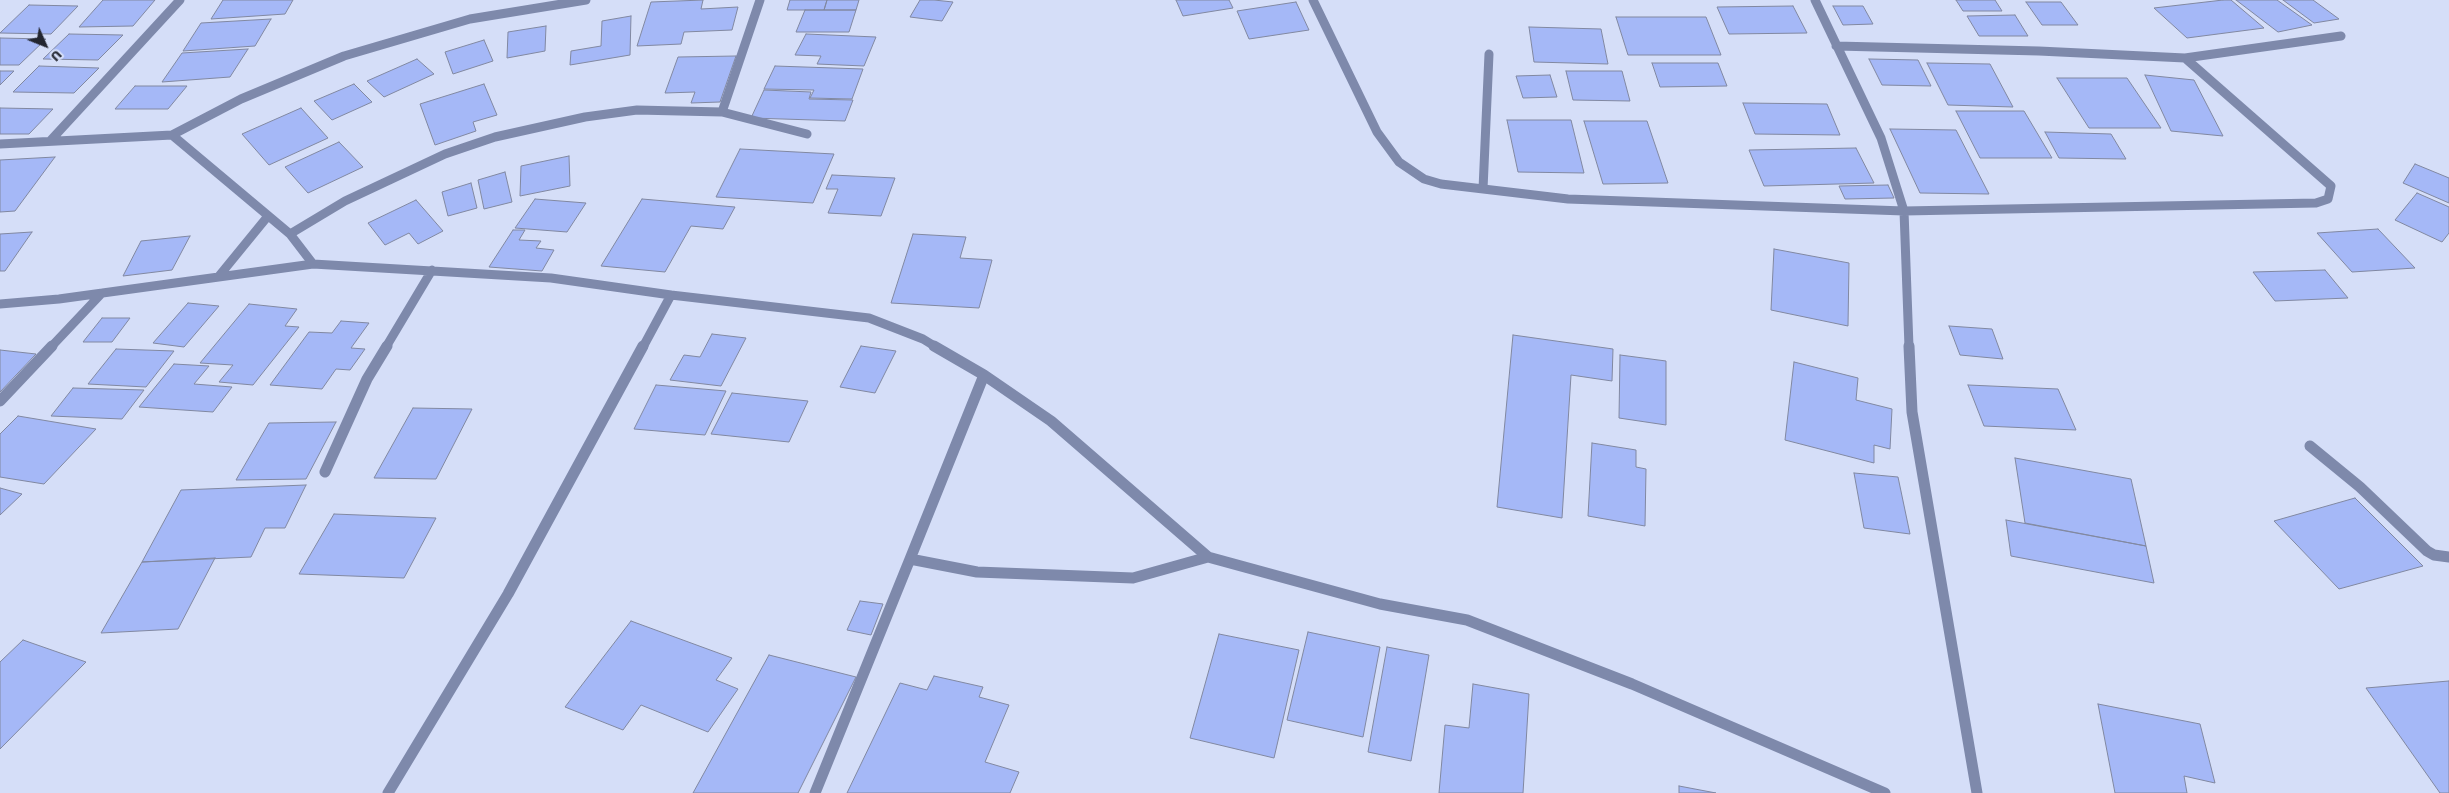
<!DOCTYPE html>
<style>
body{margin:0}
#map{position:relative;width:2449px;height:793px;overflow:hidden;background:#d5def8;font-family:Signika,sans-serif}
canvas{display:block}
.north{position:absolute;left:20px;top:20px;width:50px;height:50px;-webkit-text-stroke:4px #d5def8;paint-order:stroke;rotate:134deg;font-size:14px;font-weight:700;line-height:20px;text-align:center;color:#232630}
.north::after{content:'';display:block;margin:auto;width:18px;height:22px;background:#232630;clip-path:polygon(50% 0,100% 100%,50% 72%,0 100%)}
</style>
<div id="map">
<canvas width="2449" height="793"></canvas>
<div class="north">U</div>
</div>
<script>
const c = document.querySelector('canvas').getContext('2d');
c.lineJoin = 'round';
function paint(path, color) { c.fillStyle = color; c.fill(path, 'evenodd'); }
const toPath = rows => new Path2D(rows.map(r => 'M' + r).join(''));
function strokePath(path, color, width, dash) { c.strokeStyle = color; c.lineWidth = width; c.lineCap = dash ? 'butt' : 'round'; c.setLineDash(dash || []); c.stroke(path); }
const building = toPath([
 [103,0,155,0,133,26,79,27,103,0],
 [223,0,293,0,285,14,211,19,223,0],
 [703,0,701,9,738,7,732,30,684,32,681,44,637,46,651,2,703,0],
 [790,0,827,0,824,10,787,10,790,0],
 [827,0,859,0,856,10,824,10,827,0],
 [920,0,934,0,953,2,942,21,910,17,920,0],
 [1176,0,1229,0,1233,8,1183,16,1176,0],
 [1956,0,1995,0,2002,11,1963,11,1956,0],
 [2223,0,2231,0,2264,28,2187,38,2154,8,2223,0],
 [2236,0,2277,0,2312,25,2278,32,2236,0],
 [2283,0,2313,0,2339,19,2314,23,2283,0],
 [1296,2,1309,30,1249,39,1237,11,1296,2],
 [2026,2,2061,2,2078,25,2042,25,2026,2],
 [29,5,78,6,51,34,0,33,29,5],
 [1793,6,1807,33,1729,34,1717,7,1793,6],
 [1833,6,1863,6,1873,24,1843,25,1833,6],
 [805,10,856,10,849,32,796,32,805,10],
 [2015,15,2028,36,1979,36,1967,16,2015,15],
 [631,16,630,55,570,65,571,51,601,46,602,21,631,16],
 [1616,17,1706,17,1721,55,1628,55,1616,17],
 [271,19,255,46,183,51,201,23,271,19],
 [546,26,545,51,507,58,508,32,546,26],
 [1529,27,1601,29,1608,64,1534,62,1529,27],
 [69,34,123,35,98,60,43,59,69,34],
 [806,34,876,37,864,66,817,64,821,56,795,55,806,34],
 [0,38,46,39,19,65,0,65,0,38],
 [484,40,493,61,453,74,445,52,484,40],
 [248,49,230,77,162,82,182,53,248,49],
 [736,56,720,102,691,103,695,92,665,93,678,57,736,56],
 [417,59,434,74,384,97,367,81,417,59],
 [1869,59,1918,60,1931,86,1882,85,1869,59],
 [1652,63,1718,63,1727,86,1660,87,1652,63],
 [1927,63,1990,64,2013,107,1948,105,1927,63],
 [39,66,99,68,74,93,13,92,39,66],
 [775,66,863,69,852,99,810,98,814,90,764,89,775,66],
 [0,71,14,71,0,85,0,71],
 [1566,71,1622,71,1630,101,1573,100,1566,71],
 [1550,75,1557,97,1523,98,1516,76,1550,75],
 [2145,75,2194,80,2223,136,2171,131,2145,75],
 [2057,78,2127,78,2161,128,2089,128,2057,78],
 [354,84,372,102,332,120,314,101,354,84],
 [484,84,497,115,473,122,476,131,435,145,420,104,484,84],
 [135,86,187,86,168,109,115,109,135,86],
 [764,90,811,92,809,99,853,100,845,121,751,118,764,90],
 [1743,103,1827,104,1840,135,1755,134,1743,103],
 [0,108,53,109,29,134,0,134,0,108],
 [301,108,328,138,269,165,242,134,301,108],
 [1956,111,2024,111,2052,158,1980,158,1956,111],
 [1507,120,1571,120,1584,173,1518,172,1507,120],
 [1584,121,1647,121,1668,183,1603,184,1584,121],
 [1890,129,1956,130,1989,194,1920,193,1890,129],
 [2045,132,2111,134,2126,159,2059,158,2045,132],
 [339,142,363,167,308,193,285,167,339,142],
 [1856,148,1874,183,1764,186,1749,150,1856,148],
 [740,149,834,154,813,203,716,197,740,149],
 [569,156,570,186,520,196,521,166,569,156],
 [55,157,15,211,0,212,0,160,55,157],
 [2415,164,2449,178,2449,203,2403,183,2415,164],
 [505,172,512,202,484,209,478,180,505,172],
 [832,175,895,178,881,216,828,213,838,189,826,189,832,175],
 [471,183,477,208,448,216,442,192,471,183],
 [1888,185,1894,198,1845,199,1839,186,1888,185],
 [2417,193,2449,207,2449,233,2442,242,2395,220,2417,193],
 [535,199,586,203,567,232,515,228,535,199],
 [642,199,735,207,723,229,691,226,665,272,601,266,642,199],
 [416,200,443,231,418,244,409,233,385,245,368,223,416,200],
 [2378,229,2415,268,2352,272,2317,233,2378,229],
 [513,230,525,230,519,240,541,241,536,248,554,250,542,271,489,267,513,230],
 [32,232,5,271,0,271,0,234,32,232],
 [913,234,966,237,960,258,992,260,979,308,891,303,913,234],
 [190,236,172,270,123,276,141,241,190,236],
 [1774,249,1849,263,1848,326,1771,310,1774,249],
 [2325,270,2348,298,2275,301,2253,272,2325,270],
 [188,303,219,306,184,347,153,343,188,303],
 [249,304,297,309,285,326,299,327,253,385,219,382,233,365,200,363,249,304],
 [102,318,130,318,112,342,83,342,102,318],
 [341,321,369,323,351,348,365,349,350,370,336,369,322,389,270,385,309,332,332,333,341,321],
 [1949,326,1992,329,2003,359,1960,355,1949,326],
 [712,334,746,338,721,386,670,380,684,355,700,357,712,334],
 [1513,335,1613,349,1612,381,1571,375,1562,518,1497,507,1513,335],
 [861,346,896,351,875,393,840,387,861,346],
 [116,349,174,351,146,387,88,384,116,349],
 [0,350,36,354,0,392,0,350],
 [1620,355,1666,361,1666,425,1619,418,1620,355],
 [1794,362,1858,378,1856,400,1892,409,1890,449,1874,445,1874,463,1785,440,1794,362],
 [174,364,209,366,194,384,232,387,213,412,139,407,174,364],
 [656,385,726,391,705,435,634,429,656,385],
 [1968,385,2058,389,2076,430,1984,426,1968,385],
 [73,388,144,390,122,419,51,416,73,388],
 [732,393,808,401,789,442,711,434,732,393],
 [413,408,472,409,436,479,374,478,413,408],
 [18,416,96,429,44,484,0,477,0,434,18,416],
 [336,422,306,479,236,480,269,423,336,422],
 [1592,443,1636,450,1636,467,1646,469,1645,526,1588,516,1592,443],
 [2015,458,2131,479,2146,546,2025,523,2015,458],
 [1854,473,1898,477,1910,534,1864,528,1854,473],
 [306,485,285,528,265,528,251,557,142,562,181,490,306,485],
 [0,488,22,494,0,515,0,488],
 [2355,498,2423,566,2339,589,2274,521,2355,498],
 [334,514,436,518,404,578,299,574,334,514],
 [2006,520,2146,546,2154,583,2011,556,2006,520],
 [215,558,178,629,101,633,142,562,215,558],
 [860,601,883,604,871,635,847,630,860,601],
 [631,621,732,658,716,680,738,689,708,732,641,705,623,730,565,707,631,621],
 [1308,632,1380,647,1363,737,1287,720,1308,632],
 [1219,634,1299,650,1274,758,1190,738,1219,634],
 [23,640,86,662,0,749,0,662,23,640],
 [1387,647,1429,655,1411,761,1368,752,1387,647],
 [769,655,856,677,798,793,693,793,769,655],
 [934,676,983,687,979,697,1009,705,985,762,1019,772,1010,793,847,793,900,683,927,690,934,676],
 [2449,681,2449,793,2440,793,2366,688,2449,681],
 [1473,684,1529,694,1523,793,1439,793,1445,725,1469,728,1473,684],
 [2098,704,2200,724,2215,783,2184,776,2187,793,2115,793,2098,704],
 [1679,786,1716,793,1679,793,1679,786]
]);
const minorFar1 = toPath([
 [1313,0,1377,132,1399,162,1424,179,1441,184,1568,199,1904,211,2316,203,2328,199,2331,186,2185,58],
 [1815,0,1881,138,1904,211,1909,347],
 [1836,46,2039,51,2185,58,2341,36],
 [722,112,760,0],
 [172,135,290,234,313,264],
 [51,140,180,0],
 [0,144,172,135,241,99,344,56,470,19,586,0],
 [1483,189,1489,54],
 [290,234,345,201,445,154,495,137,585,117,637,110,722,112,807,134],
 [219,276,268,216],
 [0,304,59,299,313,264,551,278,671,295],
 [51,347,102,293],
 [386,347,432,270],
 [643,347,671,295,869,318,923,339,936,347]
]);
const minor = toPath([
 [934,346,984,375,1051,421,1208,557,1380,604,1467,620,1632,684,1885,793],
 [1909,346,1912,412,1977,793],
 [0,401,52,346],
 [2310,446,2360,487,2427,551,2434,555,2449,557],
 [325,472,367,379,387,346],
 [910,559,984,375],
 [388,793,508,594,643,346],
 [815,793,910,559,977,572,1133,578,1208,557]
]);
paint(building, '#a5b8f7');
strokePath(building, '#8188a1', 1);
strokePath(minorFar1, '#7e89ab', 9);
strokePath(minor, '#7e89ab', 11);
</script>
